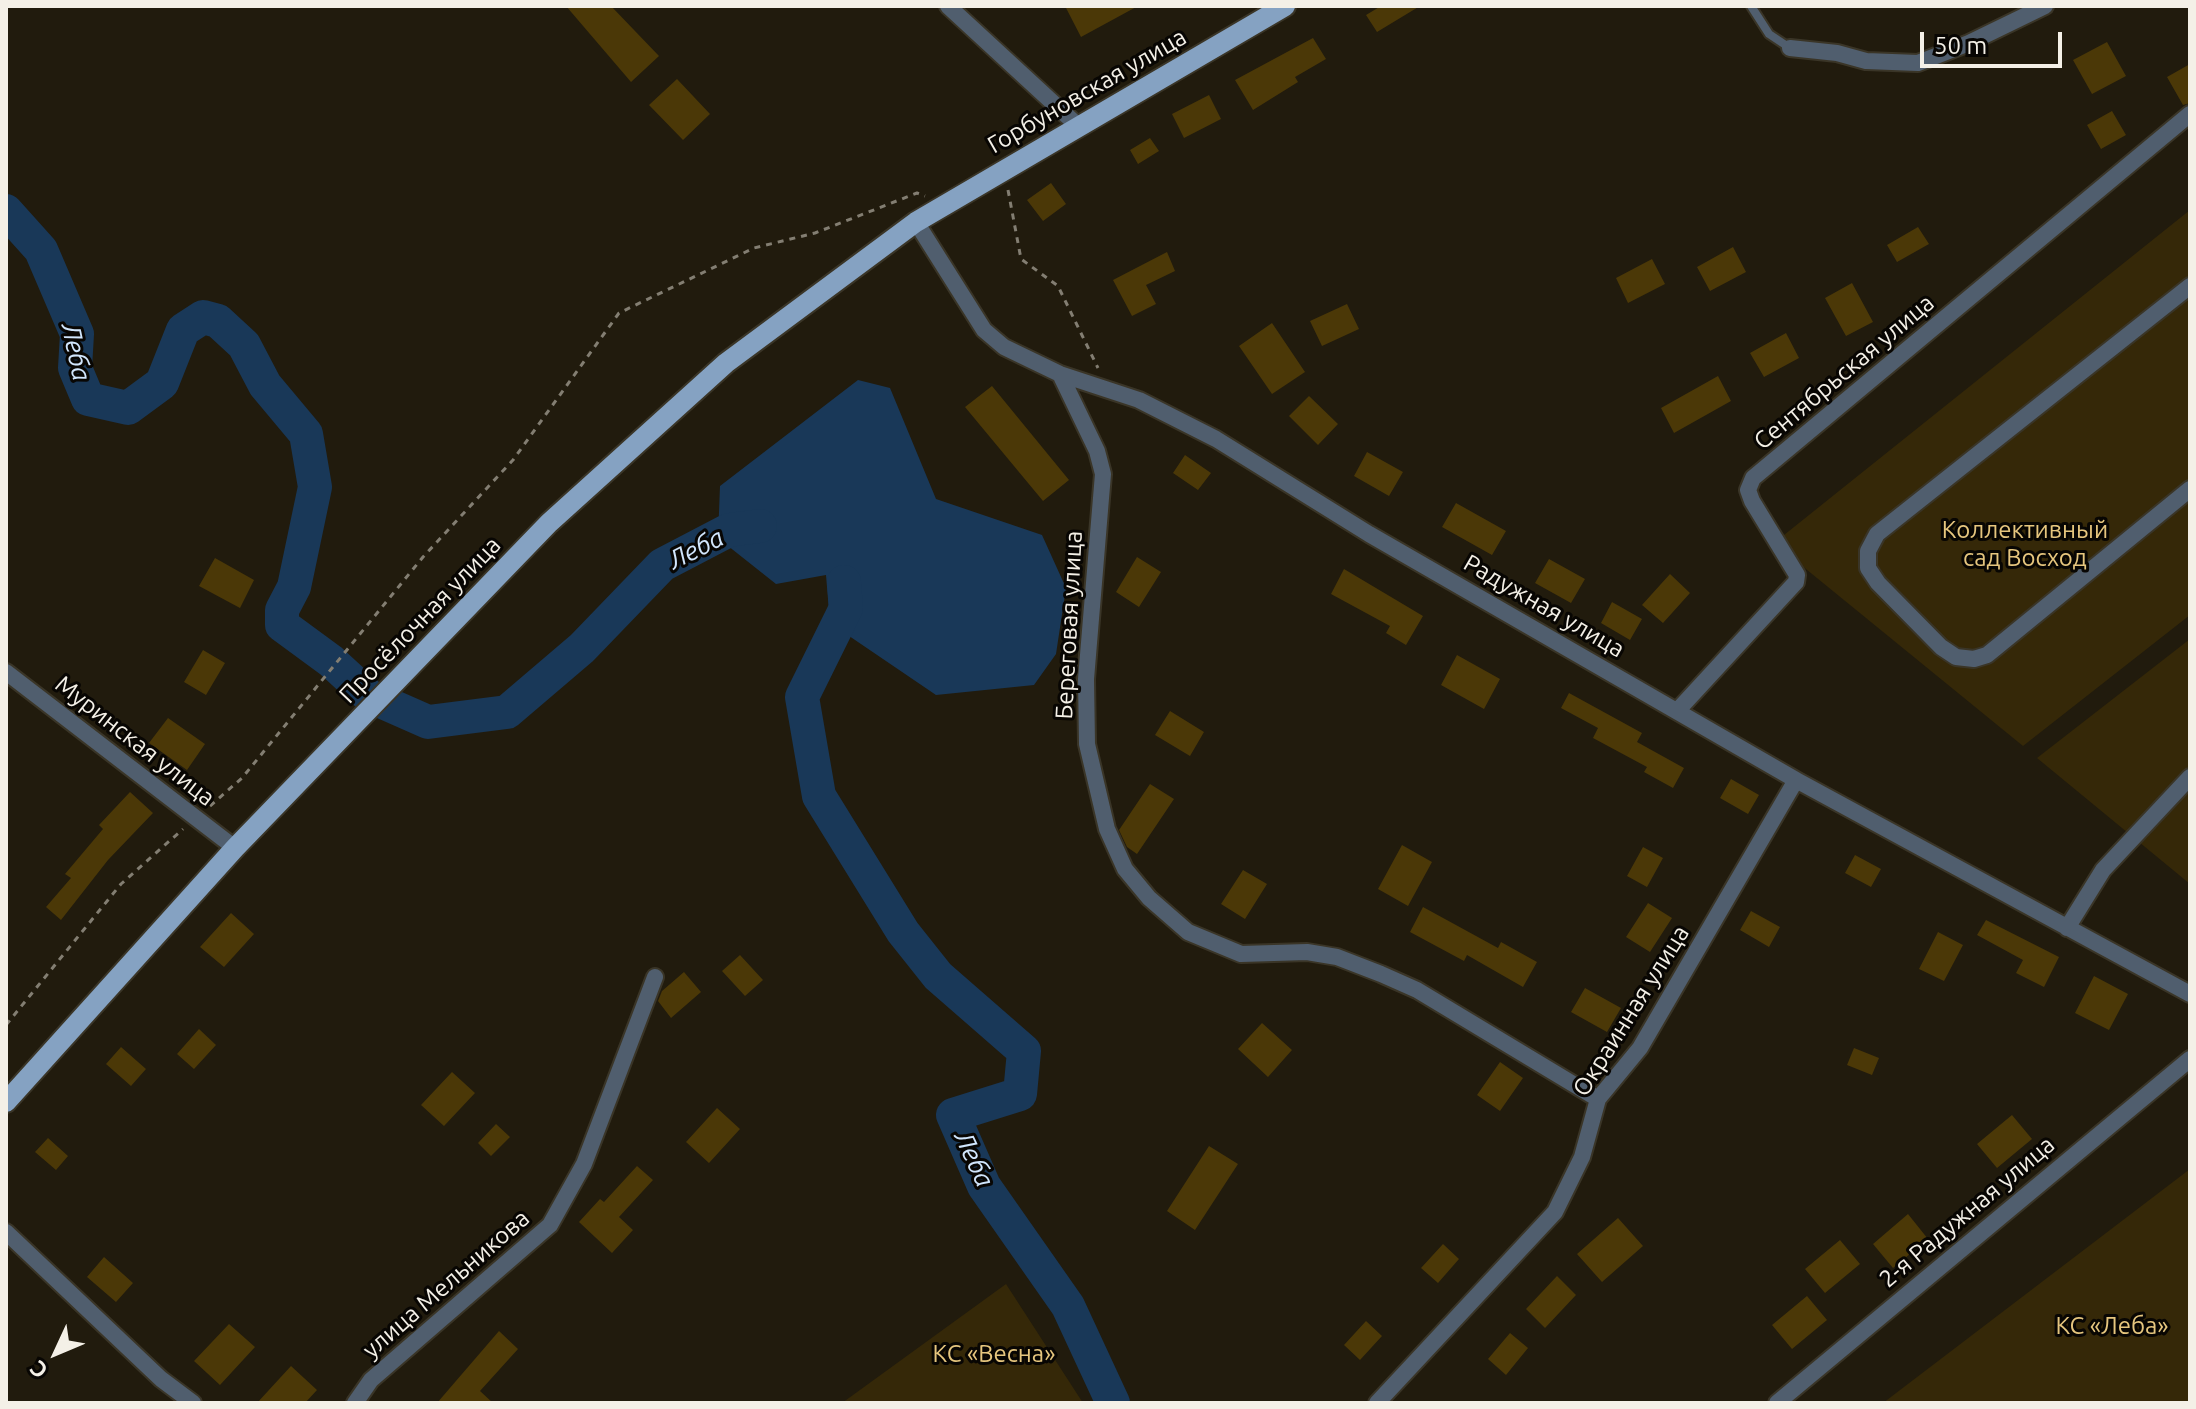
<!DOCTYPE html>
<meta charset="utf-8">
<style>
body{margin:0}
#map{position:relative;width:2196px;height:1409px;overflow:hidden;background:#211b0d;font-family:Ubuntu,sans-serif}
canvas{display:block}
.frame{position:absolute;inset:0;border:8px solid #f4f0e7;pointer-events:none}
.north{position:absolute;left:16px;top:1313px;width:80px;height:80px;-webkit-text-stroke:6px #080603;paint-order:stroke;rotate:226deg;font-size:22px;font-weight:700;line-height:32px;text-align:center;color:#f4f0e7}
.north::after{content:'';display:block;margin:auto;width:28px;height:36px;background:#f4f0e7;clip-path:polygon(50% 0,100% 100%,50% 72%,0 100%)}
.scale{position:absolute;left:1920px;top:32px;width:142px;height:36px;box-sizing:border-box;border:4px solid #f4f0e7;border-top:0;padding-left:10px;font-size:24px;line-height:28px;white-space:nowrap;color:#f4f0e7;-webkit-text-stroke:6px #080603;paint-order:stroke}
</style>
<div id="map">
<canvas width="2196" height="1409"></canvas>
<div class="frame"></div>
<div class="north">С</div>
<div class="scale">50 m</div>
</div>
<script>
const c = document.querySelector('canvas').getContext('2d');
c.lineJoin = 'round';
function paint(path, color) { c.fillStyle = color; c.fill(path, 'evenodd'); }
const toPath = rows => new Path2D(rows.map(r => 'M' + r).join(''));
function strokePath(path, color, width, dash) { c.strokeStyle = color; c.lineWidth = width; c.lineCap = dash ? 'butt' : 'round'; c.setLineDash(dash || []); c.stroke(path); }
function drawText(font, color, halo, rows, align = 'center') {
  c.font = font + ' Ubuntu,sans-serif'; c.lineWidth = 6; c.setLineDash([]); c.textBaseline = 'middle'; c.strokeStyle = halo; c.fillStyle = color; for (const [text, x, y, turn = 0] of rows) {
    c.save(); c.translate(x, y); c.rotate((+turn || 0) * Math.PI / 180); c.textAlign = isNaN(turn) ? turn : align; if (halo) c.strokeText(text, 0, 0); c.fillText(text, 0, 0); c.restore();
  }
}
const green = toPath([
 [2190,210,2190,615,2023,746,1774,543],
 [2190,639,2190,884,2037,758],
 [2190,1169,2190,1403,1883,1403],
 [1006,1284,1083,1403,842,1403]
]);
const water = toPath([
 [858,380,890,388,936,499,1042,535,1066,588,1056,654,1034,685,936,695,830,623,826,575,776,584,718,538,720,486]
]);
const river = toPath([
 [6,211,41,250,77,334,75,368,88,399,128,408,162,383,183,330,203,317,218,321,244,345,265,385,306,434,315,487,294,587,282,610,282,625,331,661,369,696,428,722,507,712,582,648,662,565,729,530,760,526],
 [844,582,846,608,802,697,819,796,903,932,938,976,1024,1051,1020,1094,953,1115,984,1186,1068,1306,1113,1403]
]);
const building = toPath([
 [566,6,611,6,659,56,631,82],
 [1065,6,1138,6,1081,37],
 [1381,6,1420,6,1377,32,1366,15],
 [1313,38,1326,59,1295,77,1298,82,1253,110,1235,80],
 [2107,42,2126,76,2092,94,2073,60],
 [2190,64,2190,103,2183,105,2167,77],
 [677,79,710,114,683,140,649,105],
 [1209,95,1221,119,1184,138,1172,114],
 [2112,111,2126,135,2101,149,2087,125],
 [1150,138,1159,151,1138,164,1130,150],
 [1051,183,1066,204,1043,221,1027,200],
 [1918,227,1929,244,1897,262,1887,245],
 [1733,247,1746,272,1710,291,1697,267],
 [1167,252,1175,271,1146,285,1156,304,1132,316,1113,280],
 [1652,259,1665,284,1628,303,1616,278],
 [1852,283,1873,322,1846,336,1825,298],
 [1347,304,1359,329,1322,346,1310,321],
 [1272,323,1305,372,1272,394,1239,346],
 [1786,333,1799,358,1764,377,1750,353],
 [1718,376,1731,401,1674,433,1661,408],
 [992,386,1069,480,1043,501,965,407],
 [1309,396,1338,424,1318,445,1289,416],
 [1367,452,1403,472,1389,496,1354,476],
 [1185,455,1211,473,1198,490,1173,473],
 [1456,503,1506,531,1492,555,1442,527],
 [1137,557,1161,572,1139,607,1116,592],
 [215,558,254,580,240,608,199,586],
 [1549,559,1585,579,1571,603,1535,583],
 [1344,569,1423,616,1406,645,1386,633,1390,626,1331,594],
 [1670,574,1690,593,1663,623,1642,605],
 [1612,602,1642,619,1630,640,1601,623],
 [203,650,225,663,206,695,184,682],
 [1457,655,1500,679,1484,709,1441,685],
 [1569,693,1642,733,1637,742,1684,768,1673,788,1644,772,1647,767,1593,738,1598,728,1561,708],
 [1170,711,1204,732,1190,756,1155,735],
 [168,718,205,744,187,770,149,743],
 [1731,779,1759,795,1748,814,1720,798],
 [1150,784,1174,799,1137,854,1127,847,1119,830],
 [130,792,153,813,108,860,61,920,46,907,71,878,65,874,103,829,99,825],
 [1402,845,1432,862,1408,906,1378,889],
 [1643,847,1663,858,1647,887,1627,876],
 [1855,855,1881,869,1871,887,1845,873],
 [1243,870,1267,884,1245,919,1221,904],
 [1648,903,1672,918,1650,952,1626,937],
 [1423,907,1498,948,1501,942,1537,962,1523,987,1467,955,1464,961,1410,932],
 [1751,911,1780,927,1769,947,1740,930],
 [231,913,254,934,224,967,200,947],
 [1986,920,2059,957,2044,987,2016,973,2023,960,1977,935],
 [1938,932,1963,945,1944,981,1919,969],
 [740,955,763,980,745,996,722,971],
 [684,972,701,992,671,1018,658,1001,662,991],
 [2094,976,2128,994,2109,1030,2075,1013],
 [1585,988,1621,1008,1607,1032,1571,1012],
 [1262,1023,1292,1050,1268,1077,1238,1049],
 [199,1029,216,1045,194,1069,177,1054],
 [121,1047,146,1069,131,1086,106,1064],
 [1854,1048,1879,1058,1872,1075,1847,1065],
 [1500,1062,1523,1078,1500,1111,1477,1095],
 [452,1072,475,1093,444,1126,421,1105],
 [717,1108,740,1129,709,1163,686,1142],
 [2012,1115,2032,1139,1997,1168,1977,1144],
 [496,1124,510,1137,491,1156,478,1143],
 [48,1138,68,1156,56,1170,35,1152],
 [1209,1146,1238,1164,1195,1230,1167,1211],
 [637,1166,653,1180,619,1217,633,1230,612,1253,579,1222,600,1199,604,1202],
 [1908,1214,1928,1239,1893,1268,1873,1244],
 [1618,1218,1643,1246,1602,1282,1577,1254],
 [1840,1240,1860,1264,1825,1293,1805,1269],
 [1443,1244,1459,1259,1438,1283,1421,1268],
 [104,1257,133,1283,116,1302,87,1277],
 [1557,1276,1576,1295,1545,1328,1526,1309],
 [1807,1296,1827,1320,1792,1349,1772,1325],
 [1366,1321,1382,1336,1360,1360,1344,1345],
 [229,1324,255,1347,220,1385,194,1361],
 [499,1331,518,1349,480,1391,493,1403,437,1403],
 [1510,1333,1528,1348,1506,1375,1488,1359],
 [291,1366,317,1390,305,1403,257,1403]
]);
const path = toPath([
 [1008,190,1021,259,1058,286,1098,368],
 [210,806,242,778,423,557,513,460,619,313,754,248,815,233,917,193,925,196],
 [6,1025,121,884,183,829]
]);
const lane = toPath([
 [1751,6,1769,34,1790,48]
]);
const street = toPath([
 [948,6,1077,125],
 [1790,48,1837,53,1866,61,1918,63,1969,43,2045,6],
 [916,222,984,330,1004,347,1060,374,1139,400,1216,439,1369,534,1796,780,2190,994],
 [2190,286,1877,534,1868,551,1868,568,1878,583,1941,647,1956,657,1974,659,1987,655,2190,489],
 [1060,374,1097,451,1103,474,1086,679,1087,744,1107,829,1125,869,1149,898,1188,932,1241,954,1307,952,1337,957,1381,974,1417,990,1598,1099],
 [6,672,235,848],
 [1678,710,1796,582,1797,575,1752,501,1748,490,1753,478,2190,114],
 [2067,928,2103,870,2190,777],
 [6,1232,161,1379,193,1403],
 [355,1403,371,1380,550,1225,584,1164,655,977],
 [1377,1403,1555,1212,1582,1157,1598,1099,1640,1048,1796,780],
 [1777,1403,2190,1059]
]);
const primary = toPath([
 [6,1102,235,848,549,523,726,363,916,222,1285,6]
]);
const streetNames = [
 ["Горбуновская улица",1087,91,-30],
 ["Сентябрьская улица",1844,372,-40],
 ["Радужная улица",1544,606,30],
 ["Просёлочная улица",420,620,-46],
 ["Береговая улица",1069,625,-87],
 ["Муринская улица",135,741,38],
 ["Окраинная улица",1631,1011,-58],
 ["2-я Радужная улица",1967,1212,-40],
 ["улица Мельникова",446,1284,-41]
];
const parkNames = [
 ["Коллективный",2025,530],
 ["сад Восход",2025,558],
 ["КС «Леба»",2112,1326],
 ["КС «Весна»",994,1354]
];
const waterNames = [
 ["Леба",76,352,78],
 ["Леба",696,549,-27],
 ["Леба",974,1159,65]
];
paint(green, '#352808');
paint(water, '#193858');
strokePath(river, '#193858', 34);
paint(building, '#4b3807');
strokePath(lane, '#3a3527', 12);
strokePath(street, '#3a3527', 20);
strokePath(primary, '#3a3527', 24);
strokePath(path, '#837e72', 3, [6, 6]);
strokePath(lane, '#505e6e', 8);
strokePath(street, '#505e6e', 16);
strokePath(primary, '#85a2c2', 20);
drawText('24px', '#f4f0e7', '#080603', streetNames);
drawText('24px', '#e6c67e', '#080603', parkNames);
drawText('italic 26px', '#d1e6fd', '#080603', waterNames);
</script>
